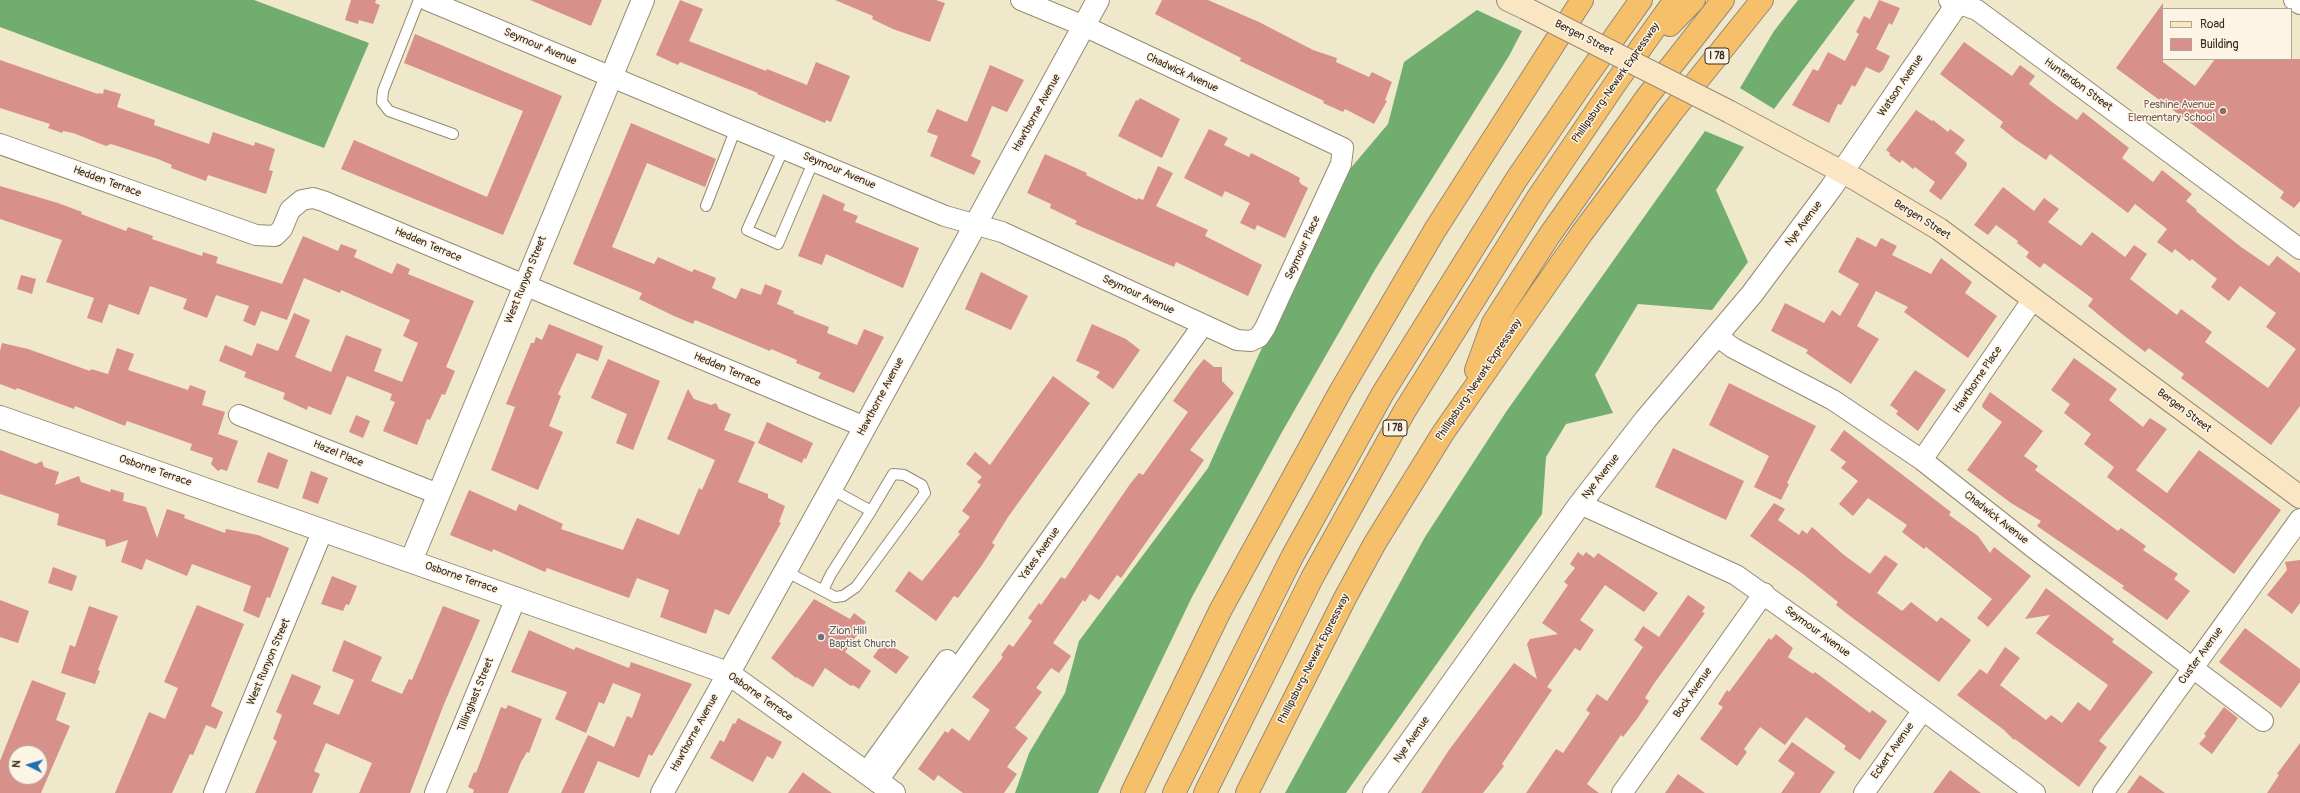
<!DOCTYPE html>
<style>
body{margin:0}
#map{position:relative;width:2300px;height:793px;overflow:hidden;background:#f0e8cb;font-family:Pangolin,sans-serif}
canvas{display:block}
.legend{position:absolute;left:2162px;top:8px;width:130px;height:52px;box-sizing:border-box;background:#fcf5e5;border:1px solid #afa495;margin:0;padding:5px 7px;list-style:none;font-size:12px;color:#3b2a1e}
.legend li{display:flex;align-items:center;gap:8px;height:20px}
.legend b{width:20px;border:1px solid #afa495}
.north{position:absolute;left:8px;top:745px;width:40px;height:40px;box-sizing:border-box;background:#fcf5e5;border:1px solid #afa495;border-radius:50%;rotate:275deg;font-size:11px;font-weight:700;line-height:16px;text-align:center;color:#3b2a1e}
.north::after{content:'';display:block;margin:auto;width:14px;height:18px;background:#1f6fb2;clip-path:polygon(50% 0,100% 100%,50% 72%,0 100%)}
</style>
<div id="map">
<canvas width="2300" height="793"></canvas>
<ul class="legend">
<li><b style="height:5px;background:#fbe6c4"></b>Road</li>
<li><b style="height:11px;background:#d8908a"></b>Building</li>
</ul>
<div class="north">N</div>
</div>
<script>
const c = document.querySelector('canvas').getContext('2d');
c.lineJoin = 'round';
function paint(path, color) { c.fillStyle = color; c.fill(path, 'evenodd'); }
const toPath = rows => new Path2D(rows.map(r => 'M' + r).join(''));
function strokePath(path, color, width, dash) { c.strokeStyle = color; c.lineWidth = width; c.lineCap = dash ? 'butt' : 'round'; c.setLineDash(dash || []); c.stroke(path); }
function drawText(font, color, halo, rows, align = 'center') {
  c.font = font + ' Pangolin,sans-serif'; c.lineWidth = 3; c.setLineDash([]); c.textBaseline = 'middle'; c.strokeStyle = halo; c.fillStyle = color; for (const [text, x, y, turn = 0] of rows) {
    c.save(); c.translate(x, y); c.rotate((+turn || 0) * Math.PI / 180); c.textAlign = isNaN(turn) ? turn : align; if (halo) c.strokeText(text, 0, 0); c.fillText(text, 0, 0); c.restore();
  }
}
const forest = toPath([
 [0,0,254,0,369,43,324,148,0,27],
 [1798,0,1855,0,1774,109,1740,88,1774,31],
 [1477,10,1522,31,1509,56,1376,268,1282,432,1192,597,1098,793,1015,793,1029,753,1065,693,1079,641,1208,468,1260,352,1350,169,1388,124,1404,62],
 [1705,131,1744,147,1716,190,1748,262,1712,310,1638,304,1595,375,1613,413,1566,424,1546,457,1542,514,1346,793,1285,793,1425,537,1506,412]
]);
const building = toPath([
 [351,0,376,0,375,3,380,5,373,24,359,20,358,24,345,20],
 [530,0,602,0,591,26],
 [680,0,703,9,689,41,766,71,767,69,807,85,816,62,850,76,831,122,826,120,825,123,757,94,758,93,680,62,678,65,656,55],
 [835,0,936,0,945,3,930,42,893,29,872,19,873,16],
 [1162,0,1208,0,1259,22,1313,50,1337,58,1336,62,1369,77,1372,72,1392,82,1385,100,1387,101,1374,124,1345,109,1343,112,1323,103,1324,101,1240,61,1241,58,1155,14],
 [1879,0,1900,8,1892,25,1889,23,1876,49,1890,56,1883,70,1879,73,1866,67,1855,87,1852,85,1841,105,1838,104,1829,123,1792,105,1813,69,1818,71,1828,52,1845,61,1859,34,1856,32,1864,16,1870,19],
 [2163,3,2163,62,2195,86,2215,59,2300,59,2300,201,2294,208,2280,198,2284,192,2116,68],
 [415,34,562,96,503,235,341,169,354,140,487,197,523,111,404,63],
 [1964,42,2012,76,2020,65,2035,76,2029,84,2052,102,2077,120,2083,112,2129,148,2122,158,2153,182,2162,170,2192,194,2186,201,2197,210,2196,211,2241,247,2269,266,2277,256,2300,273,2300,406,2271,445,2181,378,2184,374,2161,357,2149,348,2145,352,2117,330,2088,306,2093,299,2044,263,2040,268,2026,257,2029,252,2017,243,2018,241,1996,225,1988,235,1974,225,2003,187,2034,211,2044,198,2059,209,2048,222,2081,246,2092,232,2125,257,2134,245,2147,254,2130,279,2177,315,2181,309,2212,332,2205,342,2268,388,2296,349,2266,327,2276,313,2240,286,2229,301,2211,287,2217,279,2192,259,2190,261,2175,249,2172,253,2157,242,2167,229,2135,204,2128,213,2050,154,2046,160,2015,139,2000,127,2003,122,1940,74],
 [0,60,98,94,99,93,103,94,104,89,121,94,117,107,155,120,154,125,209,144,213,132,254,146,255,142,275,149,269,170,273,171,266,194,208,175,206,181,171,168,172,165,158,159,111,144,106,146,73,133,63,131,62,133,48,128,50,124,0,108],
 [990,65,1024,80,1007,112,992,106,971,156,981,161,974,175,930,156,938,136,927,132,937,109,967,122],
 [1140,98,1180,119,1162,158,1118,136,1136,100,1138,101],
 [1916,110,1932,121,1933,120,1948,132,1950,129,1965,140,1955,153,1967,163,1966,167,1941,200,1929,191,1935,182,1915,167,1913,169,1902,160,1900,163,1889,155,1890,153,1886,150],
 [631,123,716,159,705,187,647,163,612,247,654,264,658,257,692,272,694,269,716,278,712,288,736,299,741,288,761,295,765,284,782,291,777,304,794,311,793,313,829,327,827,333,857,345,864,329,884,337,854,393,818,378,821,373,796,363,797,360,771,349,770,351,695,320,693,324,674,316,639,299,642,293,573,264],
 [1209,129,1228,138,1224,145,1249,157,1251,153,1289,172,1300,178,1299,181,1301,184,1308,188,1285,238,1257,225,1255,230,1240,223,1250,203,1225,191,1222,197,1184,178],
 [1045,154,1087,173,1086,175,1137,200,1138,198,1143,200,1158,166,1173,173,1156,206,1208,230,1205,236,1262,265,1248,296,1176,262,1174,267,1075,224,1077,221,1050,208,1051,204,1027,193],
 [0,186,58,203,82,212,81,214,126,231,128,227,153,236,152,239,202,256,203,252,218,257,216,263,282,284,303,236,338,251,341,244,357,250,354,257,392,274,397,263,410,269,408,274,474,301,446,367,455,371,445,395,442,394,430,420,427,419,417,445,383,431,395,402,390,400,392,394,347,376,331,415,308,406,307,410,283,399,285,393,244,377,246,372,219,361,225,345,252,356,257,343,278,351,294,313,310,320,295,357,331,372,346,335,382,349,374,371,402,382,418,343,403,336,410,320,341,290,340,293,304,278,287,320,261,311,255,326,243,321,249,306,216,295,207,318,183,309,187,299,150,286,139,315,109,304,102,323,87,318,94,298,46,282,62,240,0,219],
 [823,194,845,204,843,210,858,216,855,222,919,248,903,288,826,254,822,265,798,256],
 [1857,237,1876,247,1881,238,1897,246,1892,255,1931,274,1941,258,1972,282,1965,293,1997,316,1968,358,1904,312,1908,307,1876,291,1857,326,1879,339,1851,384,1806,353,1808,350,1771,331,1785,303,1824,323,1832,310,1840,316,1859,284,1838,272],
 [981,272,1028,296,1011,330,965,309],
 [21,275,36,279,32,294,17,289],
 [549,324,603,346,598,361,577,353,558,394,561,396,549,426,563,432,538,490,491,470,515,407,506,404,531,343,534,343,536,337,542,340],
 [1092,324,1126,339,1140,350,1113,389,1096,377,1100,372,1076,361],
 [2,343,28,349,90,371,91,369,108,374,117,348,134,354,128,370,188,390,190,385,206,391,202,405,225,412,218,434,238,441,227,471,221,469,218,471,211,464,213,458,190,450,192,444,127,421,125,426,75,406,74,409,17,388,16,390,0,384,0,351],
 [2074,358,2117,389,2109,400,2143,427,2150,418,2167,429,2136,470,2167,493,2199,450,2281,510,2234,574,2107,477,2114,467,2084,444,2091,434,2064,413,2070,404,2051,390],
 [608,359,660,381,633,450,616,443,627,414,591,398],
 [1204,359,1214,367,1222,367,1222,381,1234,393,1190,450,1204,460,1121,578,1117,575,1099,600,1090,594,1085,602,1083,600,1053,643,1071,656,1059,673,1051,668,1036,688,1042,692,1015,728,1028,738,1007,767,1017,774,1004,793,963,793,938,775,934,781,918,769,945,731,948,733,952,728,969,741,990,710,972,697,1003,657,1001,655,1009,644,1013,647,1032,621,1028,618,1039,603,1041,605,1061,577,1065,579,1130,484,1139,473,1143,475,1188,412,1173,401,1195,370],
 [1915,370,1946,390,1918,431,1896,414,1898,411,1890,405],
 [1053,376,1090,403,1008,517,992,543,995,545,982,565,958,598,954,596,936,621,895,591,909,571,922,581,960,534,958,532,970,517,962,511,981,485,977,482,982,477,966,464,975,452,990,465],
 [1729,383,1816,426,1787,483,1789,484,1781,500,1754,487,1769,456,1709,425],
 [688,389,694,399,711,405,716,403,719,409,731,414,724,430,755,442,738,482,768,494,768,498,785,506,779,522,781,523,729,615,715,609,706,634,660,617,669,590,637,578,629,598,547,568,545,572,493,549,492,552,450,535,469,490,516,511,519,504,563,524,561,529,623,550,637,518,679,535,699,488,702,490,715,460,667,439],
 [1990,392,2043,431,2024,456,2038,466,2035,470,2118,531,2121,528,2146,546,2143,550,2178,574,2174,579,2190,591,2167,620,2122,588,2124,586,2037,526,2041,521,2011,503,1967,470,2002,422,1983,408,1982,405],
 [356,415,370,421,363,438,349,432],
 [767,422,813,443,806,459,804,458,802,463,758,443],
 [1844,430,1951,512,1949,515,1978,536,1990,553,1994,547,2031,576,1988,627,1977,618,1992,599,1926,547,1924,549,1902,532,1907,525,1868,498,1853,516,1839,504,1858,481,1841,468,1846,462,1830,450],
 [1673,448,1744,481,1726,520,1655,487],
 [0,450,36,464,42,461,44,467,59,472,55,485,79,476,81,482,110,492,111,489,124,493,123,501,146,507,157,538,167,509,185,515,184,518,225,533,226,529,258,535,289,548,270,598,267,597,259,618,243,611,251,586,192,564,187,576,146,559,142,570,121,562,128,540,106,547,105,540,57,525,59,514,0,494],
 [268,452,288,460,278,489,257,482],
 [311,471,328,478,318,504,302,498],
 [1774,503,1785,509,1778,520,1799,535,1802,530,1807,534,1812,527,1844,555,1870,574,1885,555,1898,564,1877,593,1902,611,1911,602,1937,622,1941,617,1971,640,1939,682,1850,616,1836,605,1838,602,1803,574,1750,536],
 [1578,552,1583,556,1586,552,1594,558,1598,553,1658,593,1644,612,1605,585,1580,620,1594,630,1580,651,1575,648,1547,687,1552,690,1502,764,1504,766,1483,793,1421,793,1449,750,1514,663,1537,679,1527,644,1530,639,1558,634,1542,623,1568,585,1564,582,1575,568,1570,564],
 [2300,560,2300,603,2292,614,2267,595,2287,570,2285,562],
 [53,567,77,576,72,591,48,583],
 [332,576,357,586,349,605,346,604,343,611,321,604],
 [2046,588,2114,639,2112,642,2153,672,2099,741,2107,747,2079,787,2015,739,2014,740,2004,730,1957,695,1980,669,1987,674,2005,647,2020,658,2000,685,2046,720,2051,715,2062,723,2078,702,2090,711,2108,685,2036,633,2050,615,2025,619],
 [1688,595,1705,607,1702,612,1705,613,1653,685,1645,698,1649,701,1637,719,1623,737,1621,735,1587,784,1599,793,1526,793,1556,749,1563,753,1590,713,1586,710,1597,694,1607,701,1643,647,1634,640,1643,626,1659,637],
 [814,599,850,619,854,613,866,622,845,652,871,671,859,689,853,685,851,686,825,668,813,687,796,677,796,678,771,658],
 [0,600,29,611,18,643,0,637],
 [197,605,244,624,211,706,223,712,216,729,206,725,193,755,190,754,172,793,115,793,149,712,165,719,178,688,164,682],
 [89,606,118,616,98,670,100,671,95,684,61,673,70,645,75,647],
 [443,606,480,620,444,704,410,793,359,793,372,763,326,743,314,771,320,774,312,793,255,793,277,741,273,739,282,715,276,712,292,674,321,686,313,704,339,715,354,680,332,671,344,640,382,657,371,681,402,694,409,679,412,680],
 [2245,628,2300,669,2300,682,2281,708,2219,662],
 [529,630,574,650,576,647,629,668,631,662,692,684,652,756,649,754,639,778,598,761,584,793,561,793,588,735,614,747,627,716,632,718,641,694,613,683,604,704,599,702,586,733,555,719,567,692,511,672],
 [1776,634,1793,648,1788,657,1813,674,1815,672,1870,713,1872,710,1887,721,1860,760,1844,749,1846,746,1806,717,1785,745,1760,727,1744,749,1747,752,1737,766,1700,739,1723,707,1718,704,1727,690,1729,692,1769,638,1771,640],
 [884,641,909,657,896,674,873,657],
 [32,680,66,693,56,720,70,726,41,793,0,793,0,761],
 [16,753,40,753,40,777,16,777],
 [508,705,542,719,529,753,527,752,521,762,508,793,473,793,474,790,468,787,474,772,476,773,501,707,506,709],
 [2224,707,2238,718,2212,754,2199,744,2206,736,2204,734],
 [738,718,782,742,773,759,767,756,753,782,710,758,720,740,724,742,733,723,735,724],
 [1792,742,1835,772,1820,793,1781,793,1795,773,1778,761],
 [2300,743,2300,793,2267,793,2279,775,2277,774],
 [1950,770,1981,793,1933,793],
 [803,772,805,774,832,793,788,793],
 [1678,774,1705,793,1665,793],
 [2140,775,2165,793,2127,793]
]);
const service = toPath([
 [419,0,383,91,382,102,389,111,453,134],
 [784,148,747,230,778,244,814,160],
 [706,206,736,128],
 [785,571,835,597,843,596,856,587,925,493,922,485,904,475,893,474,871,511,831,489],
 [823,590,831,574,871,511]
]);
const minor = toPath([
 [427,0,945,216,1002,232,1237,340,1251,341,1259,337,1265,328,1341,164,1343,148,1084,26,1021,0],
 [1949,0,1977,10,2300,249],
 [2294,0,2300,4],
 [0,144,256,235,275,236,282,229,290,210,302,200,313,198,323,201,865,427],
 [1717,336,1733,348,1833,400,1922,460,2035,549,2263,721],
 [239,415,438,494],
 [1922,460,2033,299],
 [1580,504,1736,575,1850,656,2035,793],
 [866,773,947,660],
 [877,782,1203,325],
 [214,793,323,530],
 [435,793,516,598],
 [1622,793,1764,593],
 [1864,793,1923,710],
 [2103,793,2300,519]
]);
const tertiary = toPath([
 [0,417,728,673,894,793],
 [411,561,643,0],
 [662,793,831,489,1098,0],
 [1374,793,1580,504,1646,419,1752,294,1831,188,1960,0]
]);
const secondary = toPath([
 [1508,0,1525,8],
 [1730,112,1857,180,1939,229,2300,497]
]);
const motorway = toPath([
 [1670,25,1694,0],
 [1476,370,1493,323,1549,236,1647,97,1723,0],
 [1132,793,1220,611,1340,392,1435,230,1582,0],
 [1174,793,1292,557,1383,393,1516,180,1587,76,1641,0],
 [1205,793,1312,578,1404,412,1537,199,1617,81,1675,0],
 [1247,793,1344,600,1375,543,1443,433,1582,233,1672,112,1762,0]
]);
const secondaryBridge = toPath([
 [1525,8,1730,112]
]);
const markers = [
 [2223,111,4,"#8d6e63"],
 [821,637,4,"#6b7280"]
];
const shields = [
 [1717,56,24],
 [1395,428,24]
];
const shieldNames = [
 ["I 78",1717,56],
 ["I 78",1395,428]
];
const streetNames = [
 ["Bergen Street",1584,38,27],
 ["Seymour Avenue",540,47,23],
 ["Chadwick Avenue",1182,73,25],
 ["Phillipsburg-Newark Expressway",1616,83,-55],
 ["Hunterdon Street",2078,85,36],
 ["Watson Avenue",1901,86,-56],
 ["Hawthorne Avenue",1037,113,-61],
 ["Seymour Avenue",839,171,23],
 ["Hedden Terrace",107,182,20],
 ["Bergen Street",1922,220,32],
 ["Nye Avenue",1804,224,-53],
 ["Hedden Terrace",428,245,23],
 ["Seymour Place",1303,248,-65],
 ["West Runyon Street",526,280,-68],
 ["Seymour Avenue",1138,295,25],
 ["Hedden Terrace",727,370,23],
 ["Phillipsburg-Newark Expressway",1479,380,-56],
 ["Hawthorne Place",1978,380,-56],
 ["Hawthorne Avenue",881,397,-62],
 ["Bergen Street",2184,411,37],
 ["Hazel Place",338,454,22],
 ["Osborne Terrace",155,471,19],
 ["Nye Avenue",1601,477,-52],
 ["Chadwick Avenue",1996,518,38],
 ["Yates Avenue",1040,554,-55],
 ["Osborne Terrace",461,578,19],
 ["Seymour Avenue",1817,632,36],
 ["Custer Avenue",2201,656,-54],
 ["Phillipsburg-Newark Expressway",1314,659,-63],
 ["West Runyon Street",269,662,-67],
 ["Bock Avenue",1693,693,-55],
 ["Tillinghast Street",476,695,-68],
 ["Osborne Terrace",760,697,35],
 ["Hawthorne Avenue",695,733,-61],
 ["Nye Avenue",1412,740,-55],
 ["Eckert Avenue",1893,751,-55]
];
const educationNames = [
 ["Peshine Avenue",2215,105],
 ["Elementary School",2215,118]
];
const worshipNames = [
 ["Zion Hill",829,631],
 ["Baptist Church",829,644]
];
paint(forest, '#70ad6e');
paint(building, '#d8908a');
strokePath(service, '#968974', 12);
strokePath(minor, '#968974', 22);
strokePath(tertiary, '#968974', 24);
strokePath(secondary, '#968974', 24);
strokePath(motorway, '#968974', 24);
strokePath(service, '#fff', 10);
strokePath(minor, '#fff', 20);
strokePath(tertiary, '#fff', 22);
strokePath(secondary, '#fbe6c4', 22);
strokePath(motorway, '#f6c06b', 22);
strokePath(secondaryBridge, '#968974', 24, []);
strokePath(secondaryBridge, '#fbe6c4', 22);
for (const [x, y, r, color] of markers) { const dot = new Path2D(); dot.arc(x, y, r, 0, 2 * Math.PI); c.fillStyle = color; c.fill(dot); strokePath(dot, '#fcf5e5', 1.5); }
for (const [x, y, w] of shields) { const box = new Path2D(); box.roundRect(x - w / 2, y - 8, w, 16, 3); c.fillStyle = '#fcf5e5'; c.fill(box); strokePath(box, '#3b2a1e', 1); }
drawText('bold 10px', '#3b2a1e', null, shieldNames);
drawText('11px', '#3b2a1e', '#fcf5e5', streetNames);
drawText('11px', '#785e54', '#fcf5e5', educationNames, 'right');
drawText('11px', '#5b616d', '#fcf5e5', worshipNames, 'left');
</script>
